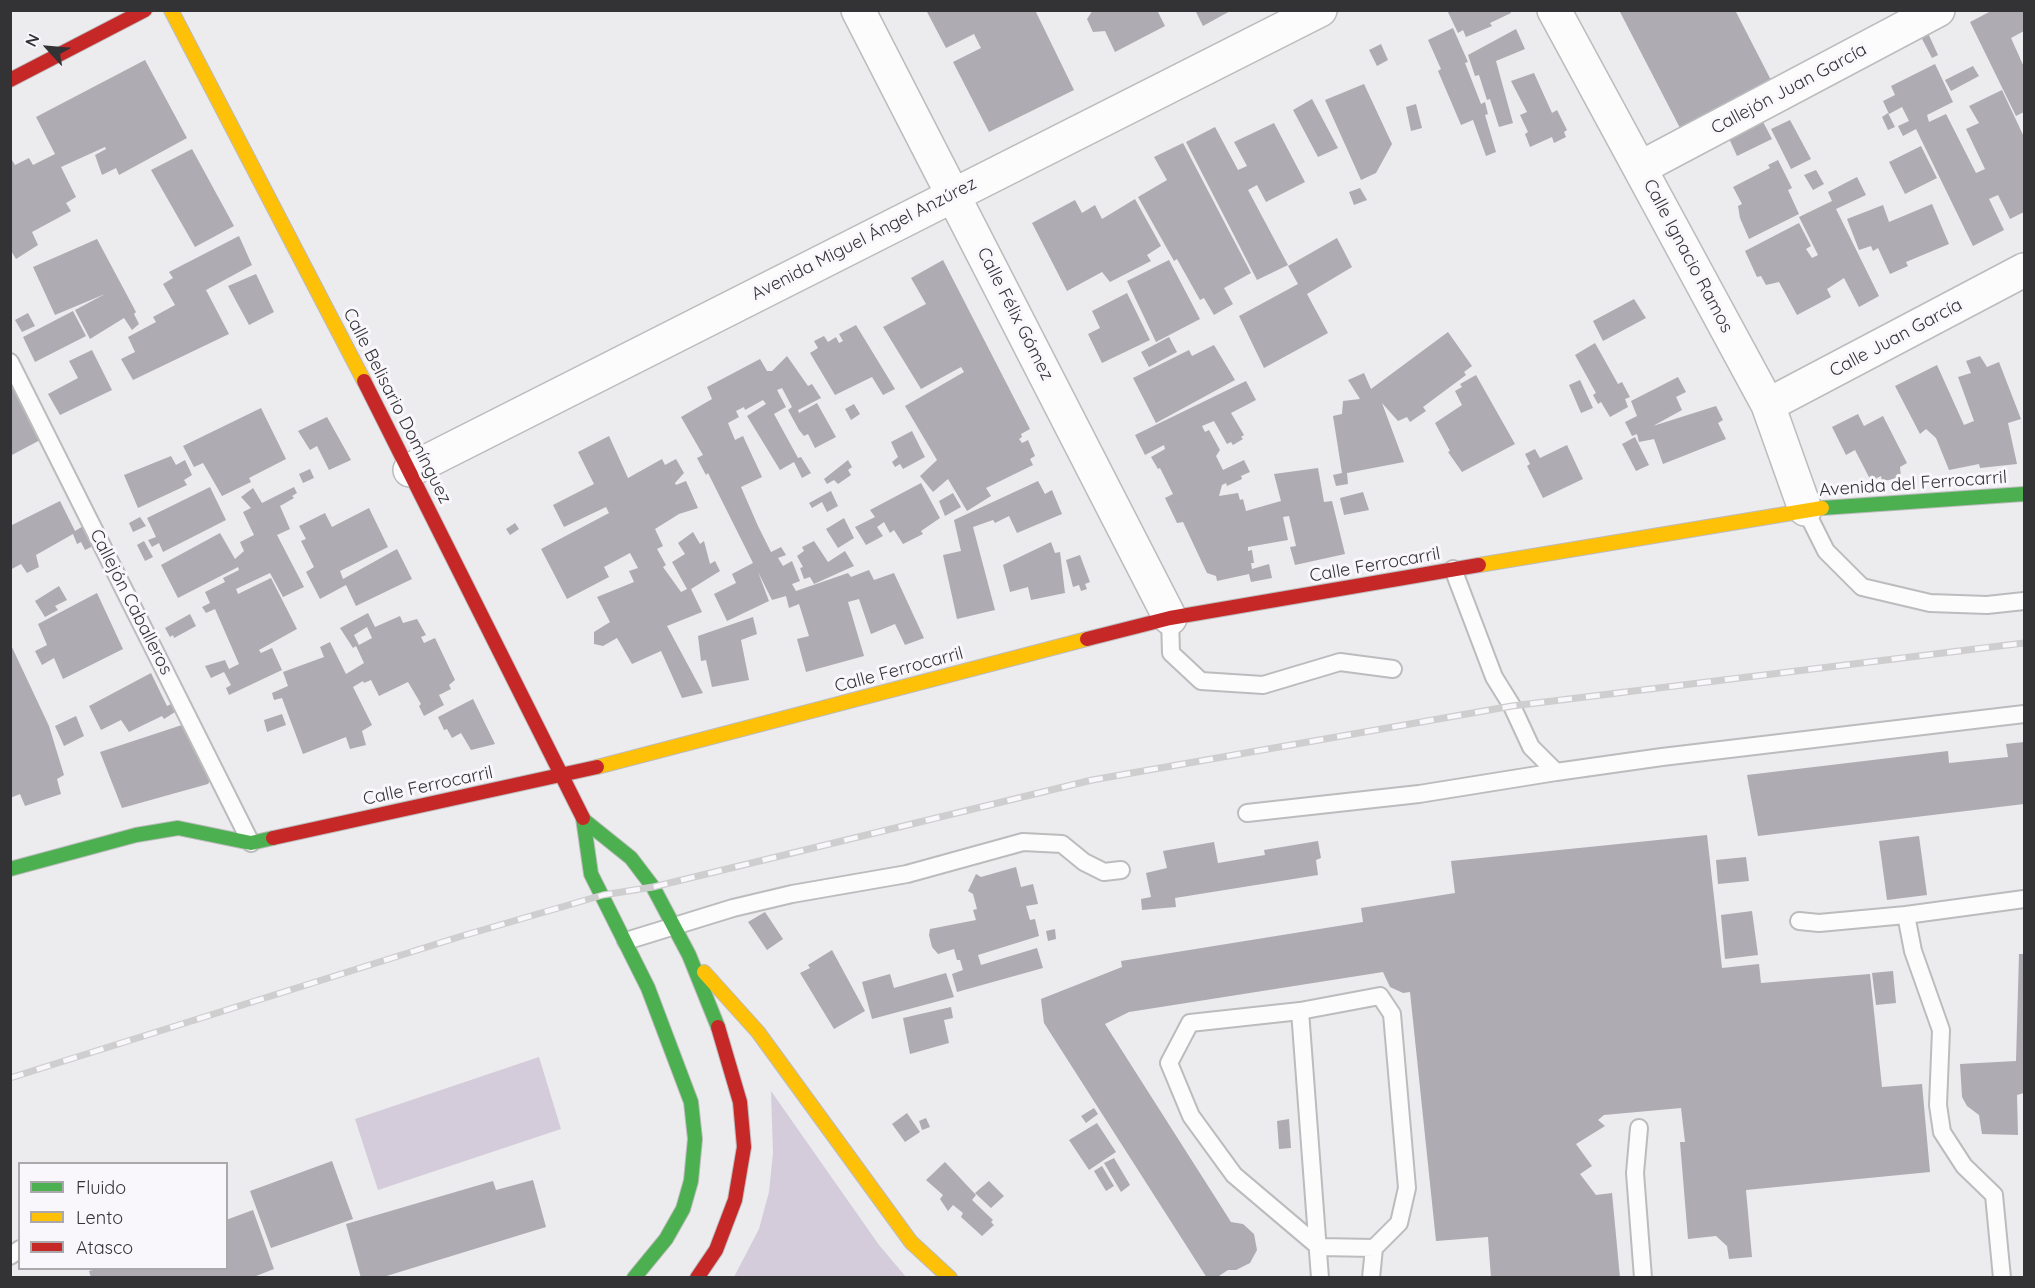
<!DOCTYPE html>
<meta charset="utf-8">
<style>
body{margin:0}
#map{position:relative;width:2035px;height:1288px;overflow:hidden;background:#ecebed;font-family:Quicksand,sans-serif}
canvas{display:block}
.frame{position:absolute;inset:0;border:12px solid #333234;pointer-events:none}
.legend{position:absolute;left:18px;top:1162px;width:210px;height:108px;box-sizing:border-box;background:#f9f7fb;border:2px solid #aaa8ab;margin:0;padding:8px 10px;list-style:none;font-size:18px;color:#333234}
.legend li{display:flex;align-items:center;gap:12px;height:30px}
.legend b{width:30px;border:2px solid #aaa8ab}
.north{position:absolute;left:18px;top:18px;width:60px;height:60px;-webkit-text-stroke:4px #f9f7fb;paint-order:stroke;rotate:296deg;font-size:16px;font-weight:700;line-height:24px;text-align:center;color:#333234}
.north::after{content:'';display:block;margin:auto;width:21px;height:27px;background:#333234;clip-path:polygon(50% 0,100% 100%,50% 72%,0 100%)}
</style>
<div id="map">
<canvas width="2035" height="1288"></canvas>
<div class="frame"></div>
<ul class="legend">
<li><b style="height:8px;background:#4caf50"></b>Fluido</li>
<li><b style="height:8px;background:#ffc107"></b>Lento</li>
<li><b style="height:8px;background:#c62828"></b>Atasco</li>
</ul>
<div class="north">N</div>
</div>
<script>
const c = document.querySelector('canvas').getContext('2d');
c.lineJoin = 'round';
function paint(path, color) { c.fillStyle = color; c.fill(path, 'evenodd'); }
const toPath = rows => new Path2D(rows.map(r => 'M' + r).join(''));
function strokePath(path, color, width, dash) { c.strokeStyle = color; c.lineWidth = width; c.lineCap = dash ? 'butt' : 'round'; c.setLineDash(dash || []); c.stroke(path); }
function drawText(font, color, halo, rows, align = 'center') {
  c.font = font + ' Quicksand,sans-serif'; c.lineWidth = 6; c.setLineDash([]); c.textBaseline = 'middle'; c.strokeStyle = halo; c.fillStyle = color; for (const [text, x, y, turn = 0] of rows) {
    c.save(); c.translate(x, y); c.rotate((+turn || 0) * Math.PI / 180); c.textAlign = isNaN(turn) ? turn : align; if (halo) c.strokeText(text, 0, 0); c.fillText(text, 0, 0); c.restore();
  }
}
const green = toPath([
 [539,1057,561,1129,378,1190,355,1119],
 [771,1091,879,1245,906,1277,734,1277,759,1229,769,1192,773,1153]
]);
const building = toPath([
 [926,10,1035,10,1074,90,989,132,953,62,981,48,974,34,946,48],
 [1093,10,1157,10,1165,26,1115,52,1105,31,1093,32,1087,19],
 [1195,10,1232,10,1203,26],
 [1447,10,1510,10,1511,13,1490,23,1492,26,1466,37,1463,30,1458,33],
 [1619,10,1735,10,1772,82,1680,128],
 [1993,10,2024,10,2024,31,2011,38,2024,67,2024,112,2016,116,1970,22],
 [1453,28,1468,62,1465,63,1481,104,1485,102,1488,114,1485,115,1496,152,1486,156,1473,120,1461,125,1438,71,1441,69,1428,40],
 [1516,29,1525,49,1496,61,1513,123,1499,127,1490,99,1487,100,1479,75,1475,76,1468,55],
 [1927,31,1938,55,1932,58,1920,35],
 [1381,44,1388,60,1377,66,1369,50],
 [145,60,187,138,119,175,116,168,102,175,95,155,106,149,105,147,61,167,76,197,66,203,71,211,32,232,38,245,16,259,10,249,10,157,15,165,29,158,33,165,55,154,36,117],
 [1935,64,1953,102,1927,115,1929,122,1946,114,1976,173,1985,169,1966,129,1979,123,1969,106,2002,90,2024,137,2024,212,2010,219,1998,195,1989,199,2004,230,1973,246,1916,129,1903,136,1898,126,1909,121,1902,107,1889,114,1883,101,1895,95,1891,86],
 [1973,66,1979,76,1951,91,1945,80],
 [1534,73,1552,113,1557,110,1567,130,1564,132,1566,137,1554,143,1552,137,1530,147,1525,134,1528,132,1520,115,1527,112,1511,81],
 [1364,84,1392,144,1376,173,1361,180,1325,100],
 [1312,99,1338,148,1318,157,1293,110],
 [1416,104,1422,128,1411,131,1406,107],
 [1888,113,1895,127,1888,130,1882,117],
 [1761,118,1772,139,1737,156,1727,134],
 [1790,120,1811,159,1791,169,1771,129],
 [1274,123,1305,182,1266,202,1257,185,1248,190,1288,265,1257,280,1186,142,1215,127,1238,170,1247,166,1234,142],
 [1183,143,1251,273,1224,288,1233,304,1214,315,1204,298,1200,300,1177,259,1174,261,1138,197,1167,180,1154,157],
 [1921,146,1937,178,1905,194,1889,162],
 [192,149,234,226,195,247,151,170],
 [1778,160,1792,188,1788,190,1799,214,1749,239,1740,218,1738,206,1742,204,1733,187,1770,168,1768,165],
 [1816,170,1824,184,1813,190,1804,175],
 [1857,177,1866,195,1836,209,1879,296,1859,307,1844,278,1827,289,1831,297,1797,315,1779,282,1766,285,1761,276,1757,277,1745,251,1799,223,1811,246,1806,249,1812,258,1818,255,1799,217,1832,201,1828,192],
 [1360,188,1367,200,1354,205,1349,192],
 [1135,199,1161,246,1147,255,1151,261,1110,282,1102,272,1067,291,1032,223,1075,200,1082,213,1095,205,1102,219],
 [1932,204,1949,244,1906,262,1908,266,1890,274,1878,248,1873,251,1871,246,1859,250,1847,219,1883,205,1889,222],
 [239,236,252,265,206,290,229,334,133,380,121,359,135,352,128,337,156,322,153,317,175,305,163,284,173,278,169,272],
 [1337,238,1352,267,1307,294,1328,333,1264,368,1239,316,1298,284,1288,266],
 [97,239,136,312,134,314,139,324,132,330,124,318,90,339,75,310,105,294,55,315,33,267],
 [943,260,1030,429,1021,434,1022,437,1019,439,1022,443,1028,440,1035,456,1030,459,1033,465,986,488,991,496,967,511,948,479,933,492,920,476,937,460,905,406,964,372,961,367,921,389,883,327,926,304,911,278],
 [1169,260,1200,319,1156,342,1127,281],
 [256,274,274,312,249,325,228,286],
 [1127,293,1150,340,1102,363,1088,334,1100,328,1092,311],
 [1634,299,1646,318,1603,341,1593,321],
 [73,311,86,336,35,362,23,337],
 [28,313,35,326,22,332,15,320],
 [856,325,895,389,883,395,872,377,835,395,810,353,818,348,814,341,824,336,828,342,836,337,839,343,843,341,839,334],
 [1448,332,1472,366,1464,372,1466,375,1423,407,1426,411,1410,422,1407,417,1398,421,1382,403,1404,462,1347,473,1348,484,1336,486,1333,475,1342,473,1333,416,1342,414,1343,401,1360,399,1348,380,1364,373,1371,389],
 [1169,337,1177,352,1149,367,1141,352],
 [1595,343,1618,384,1622,382,1630,397,1625,399,1628,407,1610,417,1601,402,1598,404,1593,395,1596,393,1575,355],
 [1214,345,1235,380,1156,423,1133,378,1189,350,1192,356],
 [92,350,112,390,60,415,48,394,78,378,69,361],
 [787,356,808,386,812,384,821,398,798,410,799,413,817,403,836,437,815,448,808,434,804,436,799,430,788,410,792,407,782,388,777,390,786,407,774,414,798,458,801,457,811,473,802,478,794,462,780,470,747,416,766,404,763,400,745,410,744,407,736,411,739,417,728,423,735,440,743,436,762,477,741,487,758,526,771,552,781,547,786,555,778,558,783,566,792,561,800,581,792,584,796,591,848,573,851,577,869,570,874,580,894,573,924,638,905,645,895,624,871,634,859,599,848,602,864,656,806,672,797,639,809,636,799,604,789,608,786,596,772,600,758,572,769,601,727,621,714,594,736,583,732,574,753,563,708,473,706,475,697,458,703,455,681,417,712,399,707,387,760,359,767,371,772,371],
 [1980,356,1987,367,1999,362,2021,419,2008,423,2017,464,1980,468,1979,464,1949,470,1936,438,1926,429,1920,434,1895,386,1937,365,1964,425,1974,421,1958,377,1971,373,1966,361],
 [1476,375,1515,444,1462,472,1448,452,1450,451,1435,423,1462,405,1455,391,1462,387,1460,384],
 [1678,377,1686,392,1676,397,1682,410,1653,426,1716,406,1723,420,1718,423,1726,439,1663,464,1654,439,1639,442,1637,434,1632,436,1625,422,1637,416,1631,401],
 [1580,380,1593,408,1581,413,1569,385],
 [1246,381,1256,400,1231,413,1244,435,1241,437,1243,439,1233,445,1231,442,1227,444,1214,421,1202,426,1205,432,1209,430,1220,450,1216,456,1223,470,1244,460,1250,472,1241,476,1242,479,1227,486,1226,483,1222,485,1219,496,1238,493,1240,500,1243,499,1246,511,1281,501,1274,474,1318,468,1324,502,1332,501,1345,554,1295,565,1290,547,1296,546,1289,516,1283,517,1288,540,1248,547,1248,551,1252,550,1254,563,1251,563,1252,569,1269,564,1272,578,1251,582,1249,574,1217,581,1216,576,1207,573,1183,522,1177,523,1165,498,1173,494,1160,468,1158,469,1151,457,1165,449,1164,445,1145,455,1135,435],
 [10,383,21,402,24,401,42,439,10,456],
 [854,404,860,414,851,420,845,409],
 [261,408,286,459,249,478,251,482,222,496,203,463,194,467,183,446],
 [1858,414,1864,426,1883,416,1907,463,1900,467,1901,478,1882,481,1881,476,1871,481,1855,450,1846,455,1832,427],
 [327,417,351,460,329,470,317,446,310,450,298,431],
 [912,431,925,457,903,469,900,464,895,467,892,462,898,457,891,442],
 [609,436,628,478,662,459,665,465,676,459,684,473,675,483,676,485,686,481,698,508,679,514,655,529,663,546,657,549,666,565,663,567,681,592,687,589,672,562,685,554,678,543,693,532,700,544,704,541,710,564,715,561,720,571,691,589,702,612,667,626,703,693,682,698,661,651,632,664,617,638,603,646,594,644,594,632,610,622,597,597,634,582,629,571,638,568,630,553,604,567,609,577,567,599,541,549,609,513,606,507,564,527,553,505,594,484,578,452],
 [1635,437,1649,465,1636,471,1622,444],
 [1567,445,1583,479,1543,498,1527,466,1530,464,1525,454,1535,449,1540,458],
 [171,456,176,465,185,460,192,475,184,480,187,485,138,508,124,475],
 [848,460,852,467,848,470,851,475,838,484,834,480,827,484,824,479],
 [310,469,314,478,303,483,299,474],
 [1038,481,1045,494,1052,490,1062,514,1017,533,1009,516,995,523,993,520,973,527,995,610,957,619,943,555,961,551,954,520],
 [921,483,940,518,921,531,923,534,903,544,894,530,890,533,884,522,877,527,883,536,866,545,855,527,875,517,870,510],
 [210,487,226,520,163,552,159,543,152,547,148,540,156,537,147,518],
 [294,487,297,493,292,496,294,498,280,506,290,529,277,535,304,587,283,597,270,573,236,589,238,594,271,578,297,629,259,650,261,653,272,648,282,670,229,695,226,688,231,685,224,672,211,678,205,666,225,660,229,669,239,664,215,609,206,613,202,607,210,603,205,592,225,582,223,578,239,570,238,567,178,598,161,565,220,533,235,559,244,551,240,542,254,535,243,512,251,508,241,497,253,488,262,503],
 [831,491,838,506,827,512,822,502,812,508,809,503],
 [1363,492,1369,510,1344,515,1340,498],
 [953,493,961,507,945,516,939,501],
 [60,501,75,531,85,525,95,545,85,550,81,542,77,544,73,534,36,555,39,567,27,573,21,564,10,570,10,526],
 [369,508,388,547,340,571,343,579,397,549,412,579,356,606,346,585,320,599,306,572,314,567,301,541,306,539,299,526,325,513,332,527],
 [140,517,146,526,133,532,129,523],
 [844,518,854,538,838,548,826,529],
 [515,523,519,529,510,535,506,529],
 [144,541,153,557,145,561,137,545],
 [814,541,828,562,845,551,854,566,814,584,810,577,804,579,800,568,803,567,797,556,804,551,802,547],
 [1051,542,1055,553,1060,552,1065,593,1031,600,1028,587,1010,592,1003,565],
 [1080,555,1090,582,1085,584,1087,589,1081,591,1079,585,1073,587,1066,560],
 [59,586,67,600,55,606,58,610,45,617,35,601],
 [97,593,123,649,63,679,54,658,42,665,35,651,47,645,38,624],
 [368,613,375,627,400,616,403,623,417,619,426,635,421,637,424,643,435,638,455,680,449,685,451,689,439,695,444,705,424,716,419,706,421,704,408,682,379,696,371,680,364,683,363,681,353,687,372,725,362,731,366,745,350,749,346,737,303,754,282,698,274,700,272,693,288,686,283,672,324,657,320,647,330,642,346,674,364,663,356,646,353,648,340,628],
 [367,627,372,638,359,645,354,635],
 [190,614,196,626,174,638,173,635,170,637,165,628],
 [753,617,757,634,741,640,749,680,712,687,706,660,701,661,698,636],
 [10,643,49,726,64,775,57,779,61,794,25,806,20,794,10,798],
 [151,673,167,706,171,704,175,712,164,719,162,716,129,732,121,720,101,730,89,706],
 [473,699,495,744,471,750,461,733,452,738,447,729,444,730,438,717],
 [282,714,286,725,267,732,264,720],
 [76,716,84,736,64,746,55,726],
 [185,724,211,779,208,784,122,808,100,752],
 [2024,742,2024,804,1758,836,1747,775,1948,751,1949,763,2008,757,2006,744],
 [1707,835,1722,968,1759,964,1761,983,1870,974,1882,1087,1922,1084,1930,1172,1746,1190,1752,1257,1729,1259,1727,1246,1716,1236,1688,1239,1680,1142,1685,1142,1681,1108,1604,1115,1598,1120,1605,1126,1576,1144,1592,1166,1580,1174,1596,1195,1612,1193,1620,1278,1491,1278,1488,1237,1436,1241,1410,992,1403,993,1390,987,1383,972,1129,1012,1105,1024,1231,1222,1243,1224,1254,1234,1257,1250,1250,1263,1236,1270,1228,1270,1216,1278,1207,1278,1044,1023,1041,999,1122,967,1121,961,1363,922,1361,908,1455,893,1451,861],
 [1919,836,1927,895,1887,900,1879,841],
 [1318,841,1321,858,1316,860,1318,875,1175,898,1176,907,1142,910,1141,899,1151,897,1146,873,1167,868,1163,851,1214,842,1218,863,1265,855,1264,850],
 [1746,857,1749,881,1718,884,1716,860],
 [1016,867,1021,887,1033,884,1038,904,1026,906,1030,920,1035,919,1039,936,978,955,981,965,1037,948,1043,968,957,992,952,974,963,970,960,960,957,960,954,949,938,954,932,947,929,935,930,929,976,920,973,910,977,909,973,894,968,891,976,874,981,877],
 [1752,911,1758,955,1725,959,1721,915],
 [765,912,783,939,767,950,748,922],
 [1055,929,1056,939,1048,941,1046,931],
 [832,950,865,1011,834,1029,800,973,810,968,808,965],
 [2019,954,2024,954,2024,1093,2017,1095,2018,1135,1982,1134,1979,1115,1967,1106,1962,1097,1960,1064,2016,1061],
 [1893,971,1896,1003,1876,1005,1872,973],
 [946,973,954,997,872,1019,862,982,890,974,894,988],
 [951,1007,953,1018,944,1020,949,1043,910,1054,903,1018],
 [1094,1108,1098,1114,1086,1123,1081,1116],
 [907,1113,920,1132,905,1142,892,1124],
 [926,1118,930,1127,922,1130,919,1121],
 [1289,1119,1291,1148,1279,1149,1277,1121],
 [1097,1123,1116,1152,1089,1170,1069,1140],
 [1114,1158,1130,1185,1121,1192,1104,1163],
 [332,1161,353,1219,271,1248,250,1191],
 [945,1162,976,1195,972,1200,993,1220,991,1222,994,1225,982,1236,961,1217,963,1213,953,1205,948,1211,940,1199,943,1195,926,1180],
 [1102,1166,1114,1186,1106,1191,1094,1171],
 [533,1180,546,1227,380,1278,361,1278,346,1224,493,1181,496,1190],
 [989,1181,1004,1196,991,1208,975,1193],
 [253,1210,274,1269,251,1278,91,1278,89,1271,96,1269,226,1269,226,1220]
]);
const lane = toPath([
 [10,362,251,843],
 [1805,509,1826,551,1862,587,1930,603,1987,605,2024,601],
 [1453,569,1494,677,1512,706,1531,747,1556,772,1662,757,2024,714],
 [1170,618,1171,653,1201,681,1263,685,1340,662,1393,669],
 [1247,813,1419,794,1556,772],
 [1906,915,2024,899],
 [1799,921,1819,923,1906,915,1913,951,1941,1030,1938,1105,1942,1132,1964,1166,1994,1195,2002,1278],
 [626,941,733,908,792,894,907,874,1023,842,1062,844,1084,862,1104,872,1121,870],
 [1300,1011,1320,1278],
 [1639,1128,1635,1173,1643,1278],
 [10,1256,20,1249],
 [1371,1278,1374,1248,1399,1223,1407,1188,1392,1014,1380,996,1300,1011,1190,1023,1169,1063,1191,1116,1234,1175,1319,1247,1374,1248]
]);
const street = toPath([
 [858,10,1170,618],
 [1554,10,1768,405,1805,509],
 [1640,168,1938,10],
 [1768,405,2024,270],
 [410,470,1320,10]
]);
const fast = toPath([
 [1822,508,2024,494],
 [583,818,591,874,648,988,691,1102,695,1139,691,1181,683,1209,666,1239,634,1278],
 [585,821,631,858,653,887,689,955,718,1027],
 [10,869,136,835,178,828,251,843,273,838]
]);
const slow = toPath([
 [171,10,364,381],
 [1479,565,1822,508],
 [597,767,1087,639],
 [704,972,758,1032,911,1242,950,1278]
]);
const jam = toPath([
 [10,80,145,10],
 [364,381,583,818],
 [1087,639,1170,618,1479,565],
 [273,838,597,767],
 [697,1278,716,1250,735,1200,744,1147,740,1102,718,1027]
]);
const rail = toPath([
 [10,1078,462,936,603,895,653,887,1092,780,1512,706,2024,643]
]);
const streetNames = [
 ["Callejón Juan García",1789,89,-28],
 ["Avenida Miguel Ángel Anzúrez",864,239,-27],
 ["Calle Ignacio Ramos",1688,256,62],
 ["Calle Félix Gómez",1015,314,63],
 ["Calle Juan García",1896,338,-28],
 ["Calle Belisario Domínguez",397,406,63],
 ["Avenida del Ferrocarril",1913,484,-4],
 ["Calle Ferrocarril",1375,565,-10],
 ["Callejón Caballeros",131,602,63],
 ["Calle Ferrocarril",899,670,-15],
 ["Calle Ferrocarril",428,786,-12]
];
paint(green, '#d4ccda');
paint(building, '#aeabb2');
strokePath(lane, '#bcbbbd', 20);
strokePath(street, '#bcbbbd', 36);
strokePath(fast, '#bcbbbd', 16);
strokePath(slow, '#bcbbbd', 16);
strokePath(jam, '#bcbbbd', 16);
strokePath(lane, '#fcfcfc', 16);
strokePath(street, '#fcfcfc', 33);
strokePath(fast, '#4caf50', 14);
strokePath(slow, '#ffc107', 14);
strokePath(jam, '#c62828', 14);
strokePath(rail, '#cfcecf', 7);
strokePath(rail, '#f9f7fb', 4.5, [14]);
drawText('18px', '#333234', '#f9f7fb', streetNames);
</script>
